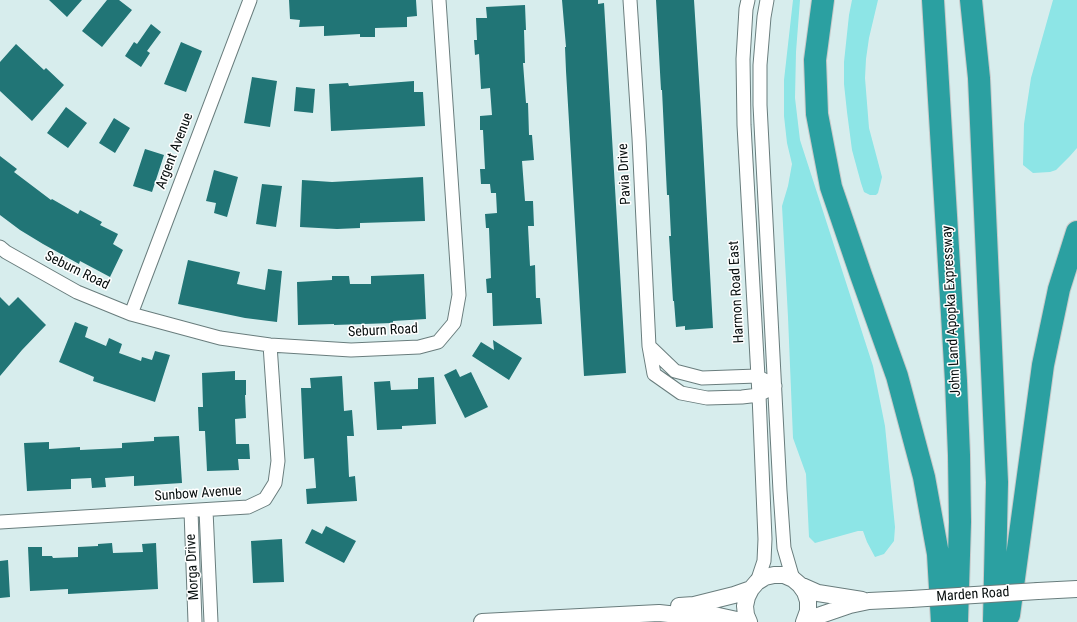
<!DOCTYPE html>
<style>
body{margin:0}
canvas{display:block;background:#d7eded}
</style>
<canvas width="1077" height="622"></canvas>
<script>
const c = document.querySelector('canvas').getContext('2d');
c.lineJoin = 'round';
function paint(path, color) { c.fillStyle = color; c.fill(path, 'evenodd'); }
const toPath = rows => new Path2D(rows.map(r => 'M' + r).join(''));
function strokePath(path, color, width, dash) { c.strokeStyle = color; c.lineWidth = width; c.lineCap = dash ? 'butt' : 'round'; c.setLineDash(dash || []); c.stroke(path); }
function drawText(font, color, halo, rows, align = 'center') {
  c.font = font + ' "Roboto Condensed",sans-serif'; c.lineWidth = 3; c.setLineDash([]); c.textBaseline = 'middle'; c.strokeStyle = halo; c.fillStyle = color; for (const [text, x, y, turn = 0] of rows) {
    c.save(); c.translate(x, y); c.rotate((+turn || 0) * Math.PI / 180); c.textAlign = isNaN(turn) ? turn : align; if (halo) c.strokeText(text, 0, 0); c.fillText(text, 0, 0); c.restore();
  }
}
const green = toPath([
 [793,0,800,0,796,52,795,98,800,140,873,366,885,426,895,527,894,541,884,554,875,557,867,542,863,531,858,531,815,543,809,537,806,474,793,438,788,317,782,206,788,186,792,164,787,143,784,116,784,80],
 [852,0,878,0,869,38,866,59,865,78,869,128,882,177,878,193,876,195,870,195,864,192,861,183,852,150,847,112,844,84,844,62,849,15],
 [1053,0,1077,0,1077,148,1070,156,1056,170,1050,172,1033,173,1023,165,1024,124,1031,78]
]);
const building = toPath([
 [49,0,82,0,67,17],
 [107,0,119,0,132,10,102,47,82,31],
 [289,0,416,0,417,16,407,17,407,27,375,28,375,37,360,37,360,34,324,36,324,26,299,27,300,20,290,19],
 [562,0,598,0,598,4,604,3,626,373,584,376,566,71,565,47,566,47],
 [656,0,694,0,702,128,713,328,685,330,685,326,676,327,674,301,673,301,669,236,671,236,669,195,667,195,662,90,661,90],
 [525,5,526,30,524,30,525,63,523,63,526,103,528,103,529,135,532,135,534,160,522,161,525,201,533,201,534,226,528,226,530,266,535,265,536,298,540,298,542,324,493,326,492,293,487,293,486,279,491,278,489,228,486,228,485,214,497,213,496,193,491,193,490,184,481,184,480,169,485,169,483,130,480,130,480,116,492,115,490,88,481,89,479,54,475,55,474,40,477,40,476,18,487,18,486,7],
 [151,24,161,32,147,51,150,53,141,67,125,56,134,42,137,44],
 [181,42,202,51,186,92,164,84],
 [16,44,44,70,46,68,64,85,32,121,0,91,0,62],
 [252,77,277,81,270,127,244,123],
 [414,81,414,92,423,92,425,126,331,131,329,84,348,83,349,86],
 [296,87,315,89,313,113,294,111],
 [66,107,87,123,68,148,47,133],
 [114,118,130,128,115,153,99,143],
 [145,149,164,155,152,192,133,186],
 [0,156,17,169,14,172,51,200,52,199,78,214,80,210,102,222,100,225,118,234,113,244,123,250,110,277,80,261,79,264,43,244,20,230,0,215],
 [214,170,238,177,227,217,214,213,216,203,206,201],
 [423,177,425,221,360,223,360,228,337,229,300,227,302,180,332,182],
 [262,184,282,186,276,227,256,224],
 [188,260,240,272,237,284,265,290,268,269,282,271,277,322,245,318,178,304],
 [424,274,426,319,393,321,393,323,334,325,334,324,298,325,297,282,332,280,332,276,349,276,350,284,371,284,371,276],
 [0,297,9,306,18,297,46,325,22,350,0,376],
 [75,322,88,327,85,337,106,346,109,338,122,344,119,353,141,361,142,357,152,360,155,351,170,355,155,402,93,381,94,377,59,362],
 [493,340,522,358,509,380,472,356,481,342,494,350],
 [456,369,460,377,471,372,488,407,465,418,444,375],
 [235,371,235,380,246,380,246,395,245,395,246,418,235,419,236,444,249,444,250,459,238,459,239,470,207,471,205,431,199,431,198,407,203,407,202,373],
 [342,376,344,411,352,410,354,436,347,436,349,477,355,476,357,501,307,504,306,489,316,488,314,458,304,459,301,388,311,388,310,378],
 [434,377,436,424,402,426,402,429,377,430,374,382,390,381,391,390,418,389,418,378],
 [179,436,182,483,134,486,134,476,105,478,106,487,92,488,91,478,71,479,71,489,27,491,24,443,49,442,49,449,80,447,80,450,122,448,122,443,154,441,154,437],
 [326,526,356,541,344,563,305,543,312,529,322,534],
 [282,539,284,582,253,583,251,541],
 [112,543,113,553,143,552,142,544,156,543,158,589,68,594,68,589,30,591,28,547,42,547,42,556,52,556,53,558,78,557,78,547,98,546,98,544],
 [8,560,10,597,0,598,0,561]
]);
const minor = toPath([
 [630,0,639,138,649,346,654,374,681,393,707,398,742,397,759,395,775,386,757,376,702,378,675,371,649,346],
 [748,0,746,9,743,59,744,125,759,395,765,539,764,561,757,582],
 [767,0,764,17,760,65,760,105,780,491,784,548,793,579],
 [0,247,6,252,77,292,131,314,220,338,270,345,351,350,419,347,438,342,454,323,459,295,439,0],
 [131,314,250,0],
 [206,510,211,622],
 [191,511,195,622],
 [0,522,248,507,265,499,275,483,278,461,270,345]
]);
const tertiary = toPath([
 [800,585,818,593,862,600],
 [1038,591,1077,589],
 [679,606,694,605,734,595,751,589],
 [806,620,850,605,869,601,911,599],
 [482,622,659,613,678,615,714,615,746,622],
 [749,622,746,615,745,606,747,597,751,589,757,582,765,577,774,575,784,575,793,579,800,585,805,592,808,601,808,611,804,622]
]);
const motorway = toPath([
 [823,0,815,60,817,114,831,187,861,275,897,376,924,477,938,554,942,622],
 [933,0,956,381,959,455,960,522,957,622],
 [971,0,979,78,997,482,994,622],
 [1009,615,1043,365,1059,289,1077,232]
]);
const tertiaryBridge = toPath([
 [911,599,1038,591]
]);
const streetNames = [
 ["Argent Avenue",175,151,-69],
 ["Pavia Drive",625,174,-93],
 ["Seburn Road",77,271,26],
 ["Harmon Road East",737,292,-93],
 ["John Land Apopka Expressway",952,311,-93],
 ["Seburn Road",383,331,-3],
 ["Sunbow Avenue",198,494,-4],
 ["Morga Drive",193,567,-93],
 ["Marden Road",973,595,-4]
];
paint(green, '#8de5e6');
paint(building, '#217576');
strokePath(minor, '#697d7d', 15);
strokePath(tertiary, '#697d7d', 18);
strokePath(motorway, '#c9caca', 24);
strokePath(minor, '#fff', 13);
strokePath(tertiary, '#fff', 16);
strokePath(motorway, '#2ba0a1', 22);
strokePath(tertiaryBridge, '#697d7d', 18, []);
strokePath(tertiaryBridge, '#fff', 16);
drawText('14px', '#080f0f', '#fff', streetNames);
</script>
